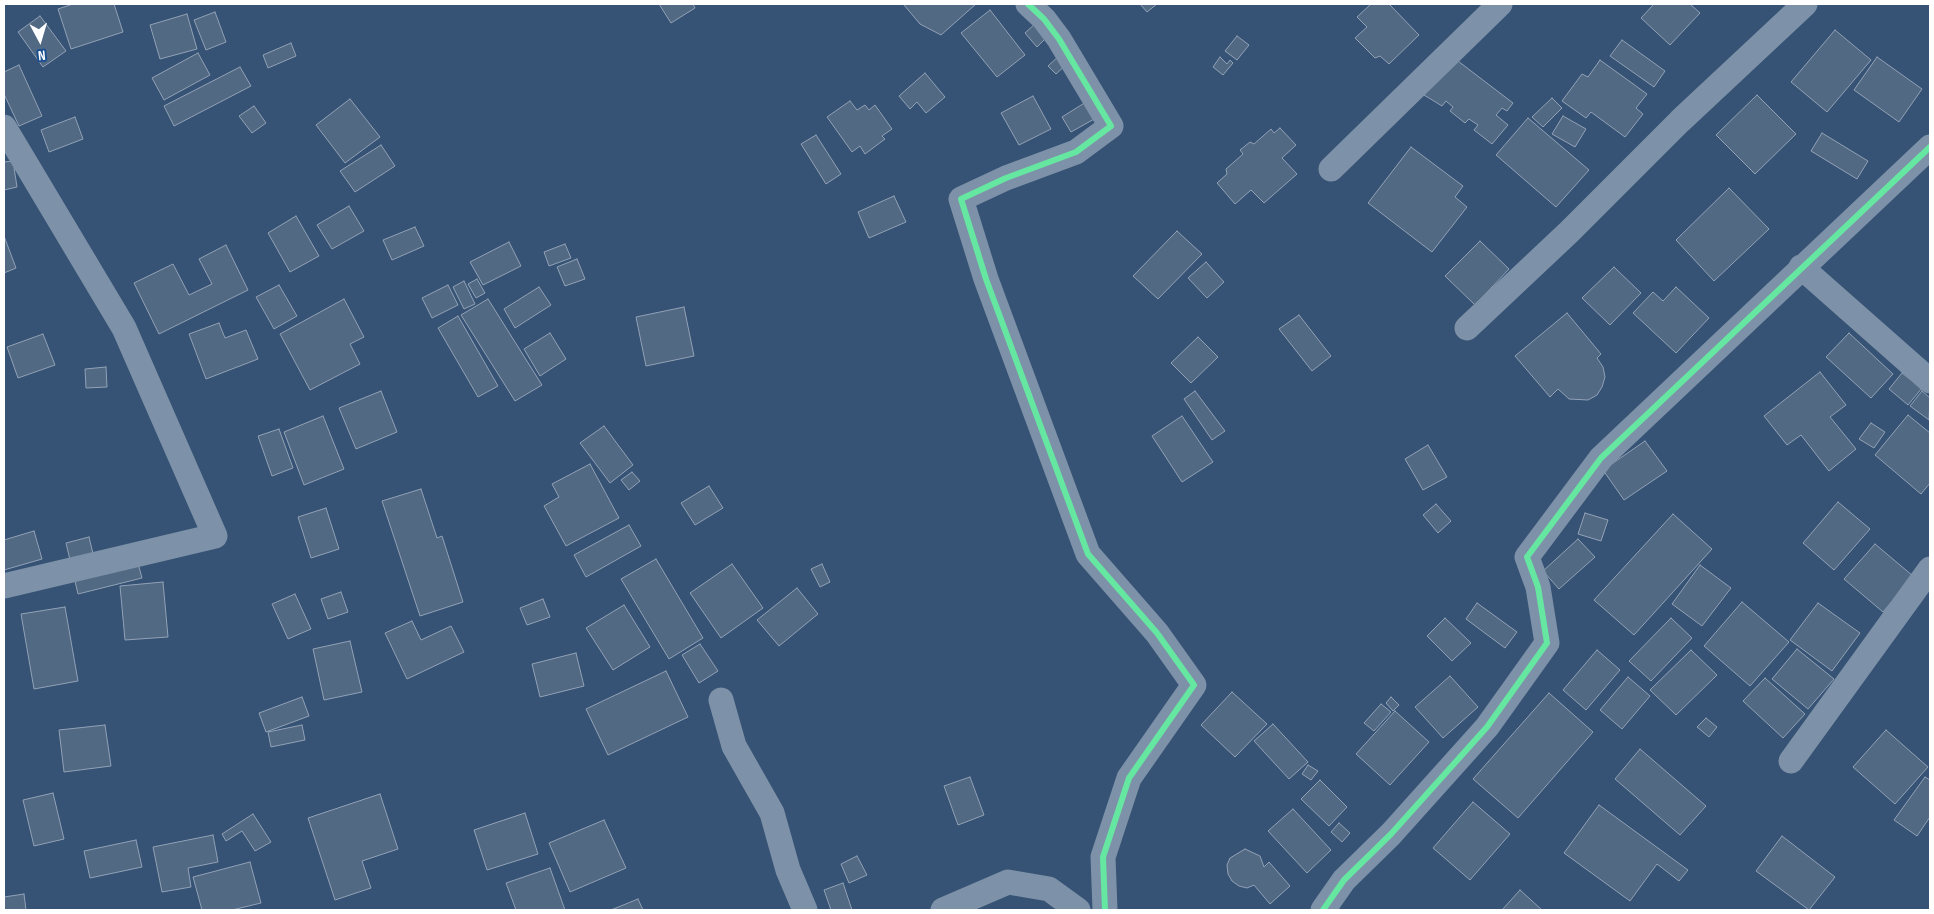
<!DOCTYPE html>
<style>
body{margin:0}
#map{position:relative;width:1934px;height:914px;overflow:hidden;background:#365274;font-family:"Sofia Sans Condensed",sans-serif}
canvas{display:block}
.frame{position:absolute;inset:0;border:5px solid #fff;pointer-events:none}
.north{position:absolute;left:15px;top:15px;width:50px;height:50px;-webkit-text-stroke:4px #1b4f8f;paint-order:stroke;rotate:174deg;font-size:14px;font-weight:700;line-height:20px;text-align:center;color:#fff}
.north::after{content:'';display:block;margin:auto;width:18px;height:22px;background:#fff;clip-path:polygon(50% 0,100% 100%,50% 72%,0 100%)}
</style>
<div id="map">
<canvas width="1934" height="914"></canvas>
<div class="frame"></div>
<div class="north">N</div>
</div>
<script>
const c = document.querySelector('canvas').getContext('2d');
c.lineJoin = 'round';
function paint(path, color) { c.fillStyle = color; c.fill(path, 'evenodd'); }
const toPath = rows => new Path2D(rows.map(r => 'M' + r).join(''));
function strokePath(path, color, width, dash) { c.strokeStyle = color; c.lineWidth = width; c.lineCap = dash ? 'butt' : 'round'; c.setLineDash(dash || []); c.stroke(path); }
const building = toPath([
 [73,4,114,4,123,32,71,49,58,9,73,4],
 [659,4,693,4,695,8,671,23,659,4],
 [906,4,976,4,941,35,920,24,904,5,906,4],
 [1140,4,1157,4,1147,12,1140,4],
 [1371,4,1389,4,1419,35,1389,64,1380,56,1375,58,1355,38,1367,27,1357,17,1371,4],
 [1654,4,1690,4,1700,13,1670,45,1641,18,1654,4],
 [990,10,1025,55,997,77,961,33,990,10],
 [215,12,226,42,206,50,194,20,215,12],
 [187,14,197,49,160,59,150,25,187,14],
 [40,16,66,51,43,67,18,32,40,16],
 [1035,24,1047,37,1037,47,1025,33,1035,24],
 [1835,30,1871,60,1827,112,1791,82,1835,30],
 [1237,36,1249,45,1237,60,1225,51,1237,36],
 [1622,40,1665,71,1654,87,1610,56,1622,40],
 [291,43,296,56,268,68,263,55,291,43],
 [198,53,210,75,164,100,152,78,198,53],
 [1060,55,1068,63,1056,74,1048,66,1060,55],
 [1220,57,1227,64,1230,60,1233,63,1223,75,1213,67,1220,57],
 [1877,57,1922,89,1899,122,1854,90,1877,57],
 [1454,58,1513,103,1507,111,1502,108,1496,115,1508,125,1492,144,1474,130,1478,125,1469,119,1465,123,1450,111,1453,107,1446,101,1442,106,1424,95,1454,58],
 [1600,60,1647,94,1636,108,1643,114,1625,137,1591,112,1586,118,1562,101,1582,74,1588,77,1600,60],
 [19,65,42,116,19,126,4,94,4,72,19,65],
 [240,67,251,86,174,126,164,106,240,67],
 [925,73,945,97,926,113,917,102,910,109,899,96,925,73],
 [1757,95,1796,134,1755,174,1716,135,1757,95],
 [1033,96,1051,129,1019,145,1001,113,1033,96],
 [1552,98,1562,108,1543,127,1532,117,1552,98],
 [350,99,380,137,345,163,316,125,350,99],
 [850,101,857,110,865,105,869,110,875,105,892,129,882,136,885,139,865,154,860,146,852,152,827,117,850,101],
 [1086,102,1096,118,1071,132,1062,117,1086,102],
 [254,106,266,123,252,133,239,116,254,106],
 [1563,116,1586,129,1575,147,1552,134,1563,116],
 [75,117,83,139,49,152,41,130,75,117],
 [1528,118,1589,170,1556,207,1496,155,1528,118],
 [1280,128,1296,145,1282,158,1297,174,1264,203,1251,190,1235,204,1217,183,1227,174,1226,169,1243,154,1240,150,1250,142,1254,144,1271,129,1274,133,1280,128],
 [1822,133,1868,161,1857,179,1811,151,1822,133],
 [816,135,841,174,826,184,801,144,816,135],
 [381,145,395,166,355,192,340,171,381,145],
 [1411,147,1463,186,1455,197,1467,207,1432,252,1368,203,1411,147],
 [13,161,17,187,4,190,4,162,13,161],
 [1729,188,1769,229,1714,281,1676,240,1729,188],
 [894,196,906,222,869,238,858,212,894,196],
 [349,206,364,231,332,249,317,225,349,206],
 [296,216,319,256,290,272,268,233,296,216],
 [415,227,424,246,392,260,383,240,415,227],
 [1177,231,1202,254,1158,299,1133,276,1177,231],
 [4,236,16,268,4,273,4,236],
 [1480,241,1509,269,1475,305,1445,276,1480,241],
 [509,242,521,266,483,285,470,262,509,242],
 [565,244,571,258,549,266,544,252,565,244],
 [226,245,248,290,159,334,134,283,173,264,189,295,212,284,199,259,226,245],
 [577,259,585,279,565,286,557,267,577,259],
 [1206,262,1224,282,1207,298,1188,278,1206,262],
 [1614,267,1641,293,1610,325,1582,298,1614,267],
 [477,279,485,293,476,298,468,284,477,279],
 [464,281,475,304,464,309,453,287,464,281],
 [279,285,297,316,274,329,256,297,279,285],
 [448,285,458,305,432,318,422,298,448,285],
 [539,287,551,305,515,328,504,309,539,287],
 [1676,287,1709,318,1676,353,1633,313,1653,292,1663,301,1676,287],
 [344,299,364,337,350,344,360,364,310,390,280,334,344,299],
 [488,299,542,385,515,401,461,315,488,299],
 [684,307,694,356,646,366,636,317,684,307],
 [1567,313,1601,354,1597,358,1603,367,1605,377,1602,387,1597,395,1588,400,1569,399,1558,389,1550,397,1515,356,1567,313],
 [1299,315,1331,356,1312,371,1279,329,1299,315],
 [458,316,498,386,478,397,438,328,458,316],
 [219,323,225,338,246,330,258,359,206,379,189,334,219,323],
 [550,333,566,359,540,376,524,349,550,333],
 [1849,333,1893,374,1871,398,1826,357,1849,333],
 [43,334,55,365,18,378,7,347,43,334],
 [1198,337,1218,357,1191,383,1171,363,1198,337],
 [106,367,107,387,86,388,85,369,106,367],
 [1820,372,1846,405,1830,417,1856,449,1829,471,1801,435,1787,445,1764,416,1820,372],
 [1902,373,1922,388,1908,405,1889,389,1902,373],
 [381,391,397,432,356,449,339,408,381,391],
 [1195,391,1225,431,1212,440,1184,399,1195,391],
 [1922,391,1930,398,1929,420,1910,406,1922,391],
 [1908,415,1930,433,1930,483,1921,494,1875,455,1908,415],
 [323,416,344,469,304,485,284,432,323,416],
 [1182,416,1213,462,1182,482,1152,436,1182,416],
 [1871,423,1885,432,1874,448,1859,439,1871,423],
 [604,426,633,465,610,483,580,443,604,426],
 [279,429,293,468,272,476,258,436,279,429],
 [1645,441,1667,471,1624,500,1603,470,1645,441],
 [1428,445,1447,477,1423,490,1405,459,1428,445],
 [590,464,619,518,566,546,544,506,559,497,552,484,590,464],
 [632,472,640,481,629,490,621,480,632,472],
 [709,486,723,508,695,525,681,503,709,486],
 [421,489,437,538,442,536,463,602,420,616,382,501,421,489],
 [1838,502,1870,529,1834,570,1803,543,1838,502],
 [1436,504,1451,521,1438,533,1423,515,1436,504],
 [326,508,339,549,311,558,298,517,326,508],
 [1585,513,1608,520,1601,541,1578,534,1585,513],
 [1673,514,1712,549,1634,635,1594,600,1673,514],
 [629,525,641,546,586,577,574,555,629,525],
 [34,531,42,559,4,570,4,540,34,531],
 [89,537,96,566,136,556,142,578,78,594,66,543,89,537],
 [1578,539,1595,557,1559,589,1543,571,1578,539],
 [1875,544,1913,576,1883,612,1844,579,1875,544],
 [656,559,703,638,669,659,621,579,656,559],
 [732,564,763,608,721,638,690,593,732,564],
 [822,564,830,582,820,587,811,569,822,564],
 [1700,565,1731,588,1702,626,1672,604,1700,565],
 [163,582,168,637,125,640,120,586,163,582],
 [797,588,818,614,779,646,757,620,797,588],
 [341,592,348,612,328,619,321,599,341,592],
 [295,594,311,629,288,639,272,604,295,594],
 [543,599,550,617,527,625,520,608,543,599],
 [1742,602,1789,642,1750,686,1704,646,1742,602],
 [1477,603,1517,632,1505,648,1466,619,1477,603],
 [1818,603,1860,633,1832,671,1790,640,1818,603],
 [624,605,650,647,613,670,586,628,624,605],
 [65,607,78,681,34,689,21,614,65,607],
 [1445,618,1471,643,1452,661,1427,636,1445,618],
 [1671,618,1692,638,1651,681,1629,661,1671,618],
 [412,621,421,640,451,626,464,652,407,679,385,633,412,621],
 [350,641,362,692,324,700,313,649,350,641],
 [700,644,718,671,699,683,682,655,700,644],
 [1797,649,1834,679,1808,709,1772,679,1797,649],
 [1597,650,1620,670,1586,710,1563,690,1597,650],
 [1691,650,1717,675,1676,715,1650,690,1691,650],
 [576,653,584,686,540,697,532,664,576,653],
 [666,671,688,717,608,755,586,709,666,671],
 [1450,676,1478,707,1443,738,1415,707,1450,676],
 [1628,677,1650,696,1622,729,1600,710,1628,677],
 [1765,678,1805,714,1783,738,1743,701,1765,678],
 [1232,692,1267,724,1235,757,1201,725,1232,692],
 [1549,693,1593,732,1518,818,1473,779,1549,693],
 [302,697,309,716,266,732,259,713,302,697],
 [1391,697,1399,705,1393,711,1386,703,1391,697],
 [1381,704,1391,712,1374,731,1364,723,1381,704],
 [1395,711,1429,742,1390,785,1356,754,1395,711],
 [1706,718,1717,727,1709,737,1697,727,1706,718],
 [1273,724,1308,762,1289,779,1254,741,1273,724],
 [105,725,111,766,64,772,59,730,105,725],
 [302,725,305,740,271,747,268,732,302,725],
 [1886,730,1928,767,1895,804,1853,767,1886,730],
 [1640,749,1706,806,1680,835,1615,779,1640,749],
 [1308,765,1318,771,1311,780,1302,774,1308,765],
 [970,777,984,815,958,825,944,786,970,777],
 [1925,777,1930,780,1930,817,1917,836,1894,820,1925,777],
 [1320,780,1347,807,1329,826,1301,799,1320,780],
 [53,793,64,839,34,846,23,800,53,793],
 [380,794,398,849,362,861,371,888,335,900,308,818,380,794],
 [1473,802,1510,834,1470,880,1433,848,1473,802],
 [1599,805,1688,870,1679,881,1657,864,1630,901,1564,853,1599,805],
 [1293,809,1331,850,1307,873,1268,831,1293,809],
 [525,813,538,854,487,870,474,830,525,813],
 [253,814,271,842,255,851,242,831,226,841,222,834,253,814],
 [604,820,626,868,570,892,549,843,604,820],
 [1339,823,1350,833,1342,842,1331,832,1339,823],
 [213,835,218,862,188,868,191,887,162,892,153,847,213,835],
 [1782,836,1835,877,1809,910,1756,871,1782,836],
 [136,840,142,867,90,878,84,851,136,840],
 [1245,849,1260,856,1264,867,1269,862,1290,886,1270,904,1254,885,1247,888,1239,886,1232,881,1228,874,1227,865,1230,858,1245,849],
 [857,856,867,875,849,883,841,864,857,856],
 [250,862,261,903,232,910,202,910,193,877,250,862],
 [550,868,565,910,516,910,506,883,550,868],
 [843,883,852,910,831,910,824,890,843,883],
 [1520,890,1542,910,1502,910,1520,890],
 [24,894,26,910,4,910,4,897,24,894],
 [638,899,643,910,611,910,638,899]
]);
const minor = toPath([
 [1028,4,1044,19,1059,39,1111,126,1076,152,1006,178,961,199,986,279,1088,554,1157,633,1194,685,1129,778,1103,857,1105,910],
 [4,127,124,328,215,536,4,586],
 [1331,169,1500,4],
 [1801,267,1930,381],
 [1467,328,1569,232,1680,121,1805,4],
 [721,700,734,746,772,813,788,870,805,910],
 [1791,761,1930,569],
 [943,910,1008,882,1049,889,1078,910],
 [1323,910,1344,880,1391,834,1487,727,1547,643,1538,587,1527,557,1601,458,1930,147]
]);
const cycleway = toPath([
 [1028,4,1044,19,1059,39,1111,126,1076,152,1006,178,961,199,986,279,1088,554,1157,633,1194,685,1129,778,1103,857,1105,910],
 [1323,910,1344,880,1391,834,1487,727,1547,643,1538,587,1527,557,1601,458,1930,147]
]);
paint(building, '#526984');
strokePath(building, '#92a2b6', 1);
strokePath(minor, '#7d92a8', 25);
strokePath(cycleway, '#66e7a1', 6);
</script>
